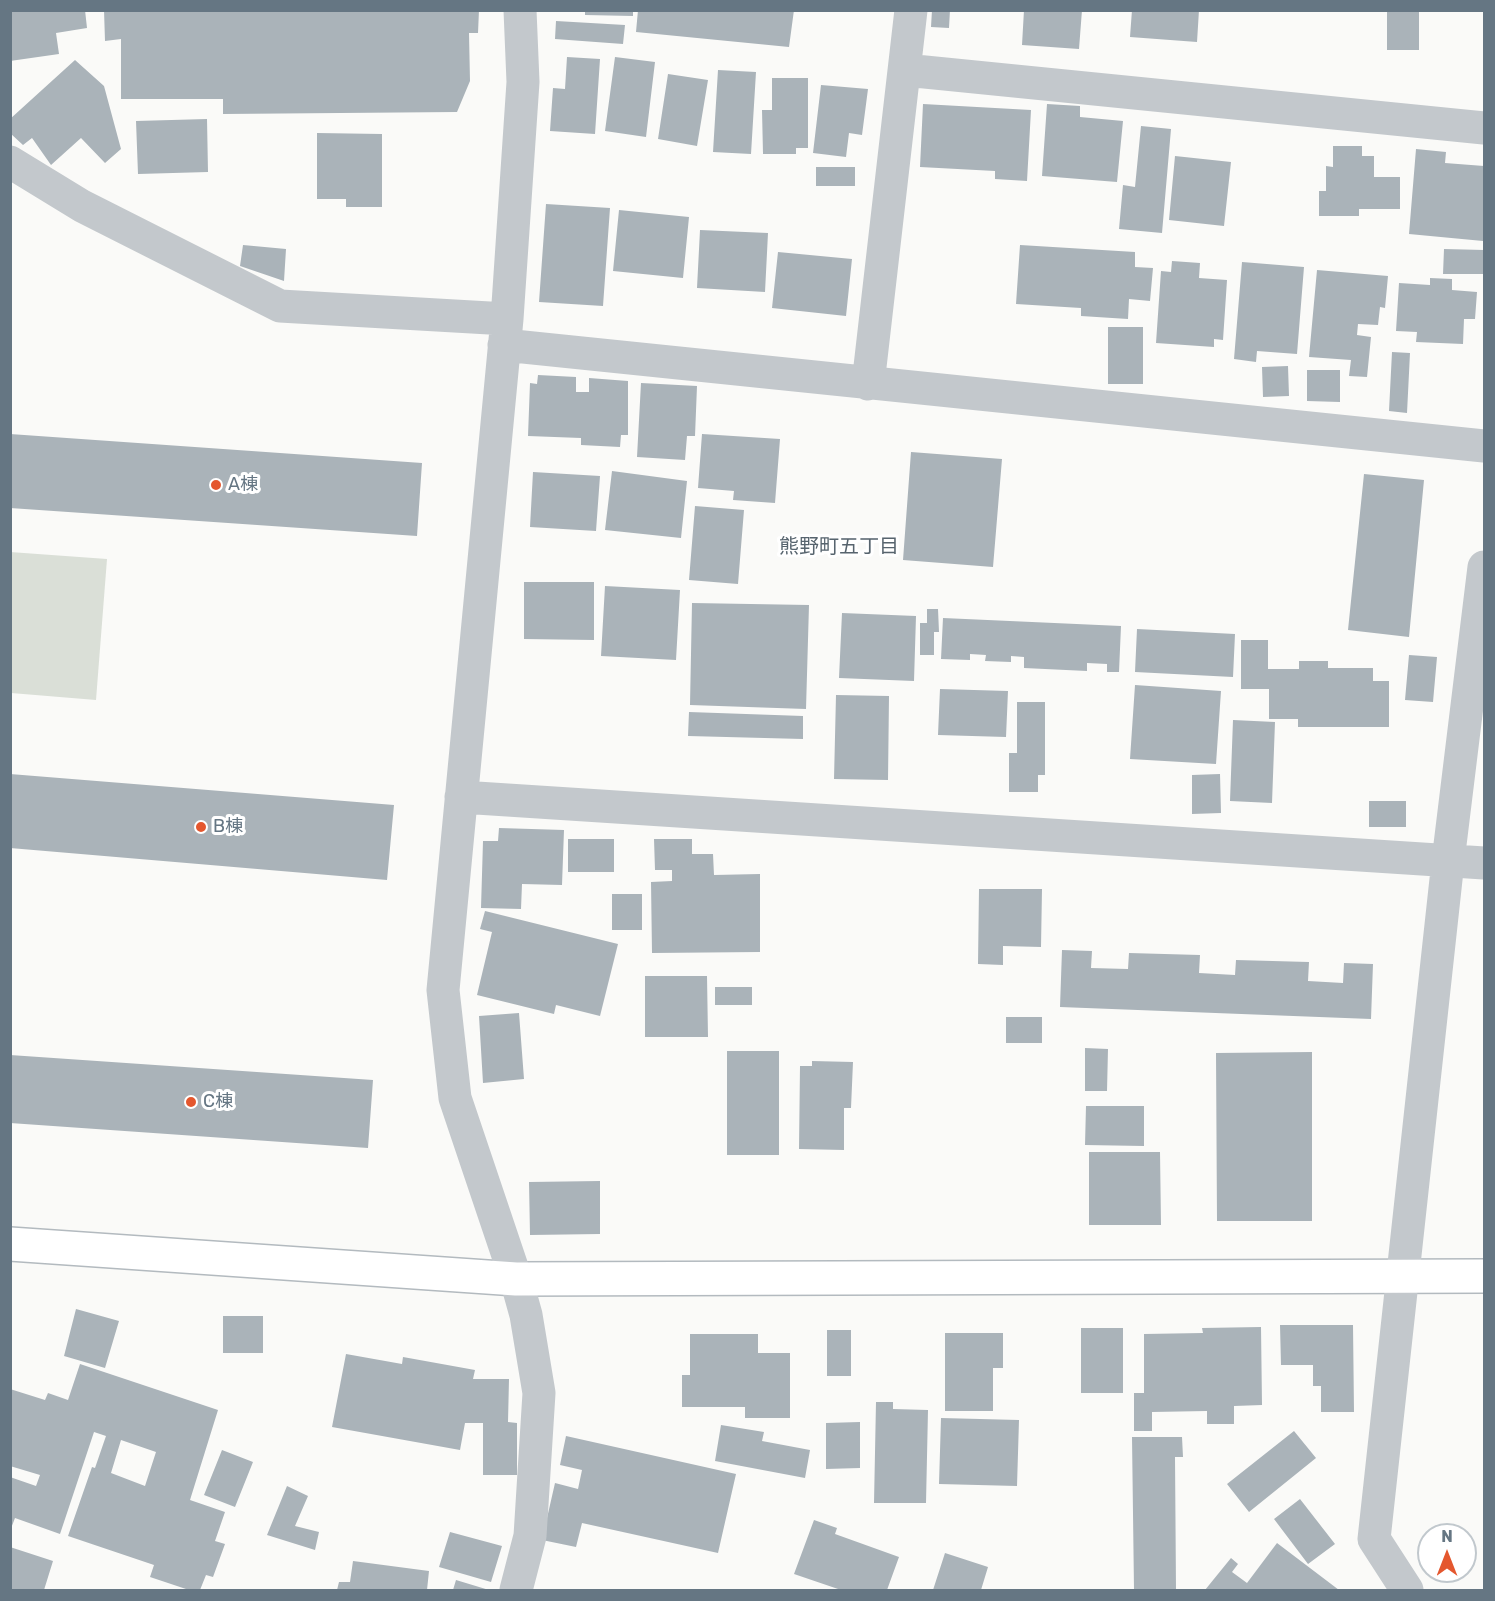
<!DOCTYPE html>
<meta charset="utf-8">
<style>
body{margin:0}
#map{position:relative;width:1495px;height:1601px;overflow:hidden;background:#fafaf8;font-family:Rubik,sans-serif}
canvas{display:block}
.frame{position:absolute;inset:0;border:12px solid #657683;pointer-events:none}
.north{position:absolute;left:1417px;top:1523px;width:60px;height:60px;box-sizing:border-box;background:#fff;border:2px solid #c1c8cd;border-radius:50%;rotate:0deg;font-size:16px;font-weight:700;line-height:24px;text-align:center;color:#657683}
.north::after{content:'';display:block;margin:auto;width:21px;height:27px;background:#e4572e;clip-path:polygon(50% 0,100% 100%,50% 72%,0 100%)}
</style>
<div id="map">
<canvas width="1495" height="1601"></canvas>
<div class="frame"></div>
<div class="north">N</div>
</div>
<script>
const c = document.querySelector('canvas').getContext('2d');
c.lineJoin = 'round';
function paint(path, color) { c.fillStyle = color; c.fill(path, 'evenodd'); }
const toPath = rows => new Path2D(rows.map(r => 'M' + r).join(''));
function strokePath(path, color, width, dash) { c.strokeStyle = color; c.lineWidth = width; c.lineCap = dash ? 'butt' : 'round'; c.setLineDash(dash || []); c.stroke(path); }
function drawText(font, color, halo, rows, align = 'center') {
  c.font = font + ' Rubik,"Noto Sans JP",sans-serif'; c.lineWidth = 6; c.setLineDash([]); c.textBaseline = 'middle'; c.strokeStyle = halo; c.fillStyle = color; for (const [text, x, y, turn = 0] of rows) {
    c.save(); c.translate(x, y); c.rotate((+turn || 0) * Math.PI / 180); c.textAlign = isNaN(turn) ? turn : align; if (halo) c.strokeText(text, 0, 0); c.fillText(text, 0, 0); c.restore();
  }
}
const green = toPath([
 [10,552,107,559,96,700,11,693]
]);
const building = toPath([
 [10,10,85,10,87,28,56,33,59,54,10,61],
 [104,10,479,10,478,33,469,33,470,81,457,112,223,114,223,99,121,99,121,39,105,41],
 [585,10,633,10,633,16,585,15],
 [638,10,794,10,789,47,636,32],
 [932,10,950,10,949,28,931,27],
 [1024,10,1082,10,1079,49,1022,45],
 [1132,10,1199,10,1197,42,1130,37],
 [1387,10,1419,10,1419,50,1387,50],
 [556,21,625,25,623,44,555,39],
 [567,57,600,59,595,134,550,131,553,88,565,89],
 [615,57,655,62,646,137,605,131],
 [75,60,104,86,121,149,105,163,81,138,51,165,32,138,23,145,10,133,10,119],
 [718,70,756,72,751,154,713,152],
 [668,74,708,80,697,146,658,139],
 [772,78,808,78,808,148,796,148,796,154,763,154,762,110,772,110],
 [821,85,868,89,862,135,849,133,846,157,813,153],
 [923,104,1031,110,1027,181,995,179,995,171,920,167],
 [1047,104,1080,106,1080,117,1123,121,1117,182,1042,176],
 [207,119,208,172,138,174,136,121],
 [1141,126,1171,129,1162,233,1119,229,1123,185,1135,187],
 [317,133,382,134,382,207,346,207,346,199,317,199],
 [1333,146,1362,146,1362,156,1374,156,1374,177,1400,177,1400,209,1359,209,1359,216,1319,216,1319,191,1326,191,1326,166,1333,167],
 [1416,149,1446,152,1445,163,1484,166,1483,241,1409,234],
 [1175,156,1231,162,1224,226,1169,220],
 [816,167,855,167,855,186,816,186],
 [546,204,610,208,603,306,539,302],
 [619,210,689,217,683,278,613,271],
 [700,230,768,233,765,292,697,288],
 [243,245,286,249,284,281,240,266],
 [1020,245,1135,252,1135,267,1153,268,1150,301,1129,299,1128,319,1081,316,1081,308,1016,304],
 [1444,249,1484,250,1484,274,1443,274],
 [778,252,852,259,846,316,772,308],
 [1172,261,1200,263,1199,278,1227,280,1223,340,1214,339,1214,347,1156,343,1161,271,1171,272],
 [1242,262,1304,267,1297,354,1257,351,1256,362,1234,359],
 [1317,270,1388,276,1385,308,1380,307,1378,325,1358,324,1357,335,1371,337,1367,377,1349,376,1351,360,1309,357],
 [1430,278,1452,279,1452,290,1477,292,1475,319,1464,319,1463,344,1416,342,1417,332,1396,331,1399,283,1430,285],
 [1108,327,1143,327,1143,384,1108,384],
 [1392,352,1410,353,1407,413,1389,411],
 [1288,366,1289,396,1263,397,1262,367],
 [1307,370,1340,370,1340,402,1307,401],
 [538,375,576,377,576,392,589,392,589,378,628,381,628,435,621,435,620,447,581,445,581,438,528,436,530,383,537,384],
 [641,383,697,386,695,436,687,436,685,460,637,457],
 [10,434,422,463,417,536,10,508],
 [702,434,780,439,775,503,733,500,734,491,698,488],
 [911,452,1002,459,993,567,903,560],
 [612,471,687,481,681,538,605,530],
 [533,472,600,476,596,531,530,527],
 [1364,474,1424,480,1409,637,1348,630],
 [695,506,744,510,738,584,689,580],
 [524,582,594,582,594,640,524,639],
 [605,586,680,590,676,660,601,656],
 [692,603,809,605,806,709,690,705],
 [927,609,938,609,939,632,934,632,934,655,920,655,920,623,927,623],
 [842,613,916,616,914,681,839,678],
 [943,618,1121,626,1119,672,1107,672,1107,664,1087,663,1087,671,1024,668,1024,657,1011,656,1011,662,985,661,986,655,970,654,970,660,941,659],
 [1137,629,1235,634,1233,677,1135,672],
 [1241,640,1268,640,1268,669,1299,669,1299,661,1328,661,1328,668,1373,668,1373,681,1389,681,1389,727,1298,727,1298,719,1269,719,1269,689,1241,689],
 [1409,655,1437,657,1433,702,1405,700],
 [1135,685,1221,691,1216,764,1130,759],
 [940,689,1008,691,1006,737,938,735],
 [836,695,889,696,888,780,834,779],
 [1017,702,1045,702,1045,775,1038,775,1038,792,1009,792,1009,753,1017,753],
 [689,712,803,716,803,739,688,736],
 [1233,720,1275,722,1272,803,1230,801],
 [10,774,394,805,387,880,10,848],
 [1220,774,1221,813,1192,814,1192,775],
 [1369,801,1406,801,1406,827,1369,827],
 [499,828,564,830,562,885,522,884,521,909,481,908,483,841,498,841],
 [568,839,614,839,614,872,568,872],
 [654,839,692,839,692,854,713,854,714,875,760,874,760,952,652,953,651,882,672,881,672,870,655,870],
 [979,889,1042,889,1041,947,1003,946,1003,965,978,964],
 [612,894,642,894,642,930,612,930],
 [485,911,618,944,600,1016,556,1005,554,1014,477,995,492,932,480,929],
 [1062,950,1092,951,1091,968,1128,969,1129,953,1200,955,1199,973,1235,975,1236,960,1309,962,1308,981,1343,983,1344,963,1373,964,1371,1019,1060,1007],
 [645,976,707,976,708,1037,645,1037],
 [715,987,752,987,752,1005,715,1005],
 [519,1013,524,1079,483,1083,479,1016],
 [1006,1017,1042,1017,1042,1043,1006,1043],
 [1085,1048,1108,1049,1107,1091,1085,1091],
 [727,1051,779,1051,779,1155,727,1155],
 [1312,1052,1312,1221,1217,1221,1216,1053],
 [10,1055,373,1080,368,1148,10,1123],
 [812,1061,853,1062,851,1108,844,1108,844,1150,799,1149,800,1066,812,1066],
 [1086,1106,1144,1106,1144,1146,1085,1145],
 [1089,1152,1160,1152,1161,1225,1089,1225],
 [600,1181,600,1234,530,1235,529,1182],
 [76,1309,119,1321,105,1368,64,1356],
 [223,1316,263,1316,263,1353,223,1353],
 [1280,1325,1353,1325,1354,1412,1321,1412,1321,1386,1313,1386,1313,1365,1281,1365],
 [1261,1327,1262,1405,1234,1406,1234,1424,1207,1424,1207,1411,1152,1412,1152,1431,1134,1431,1134,1393,1144,1393,1144,1334,1203,1333,1202,1328],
 [1081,1328,1123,1328,1123,1393,1081,1393],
 [827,1330,851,1330,851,1376,827,1376],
 [945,1333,1003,1333,1003,1368,993,1368,993,1411,945,1411],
 [690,1334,758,1334,758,1353,790,1353,790,1418,745,1418,745,1407,682,1407,682,1375,690,1375],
 [346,1354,402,1364,403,1357,475,1370,473,1379,509,1379,508,1422,517,1423,517,1475,483,1475,483,1423,465,1423,460,1450,332,1427],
 [80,1364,218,1410,190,1500,225,1512,215,1541,225,1544,213,1577,206,1575,200,1590,189,1590,150,1577,154,1565,68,1536,92,1467,95,1468,106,1436,94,1432,60,1534,15,1518,10,1531,10,1477,36,1486,40,1475,10,1466,10,1389,45,1400,48,1393,68,1400],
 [121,1440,156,1452,145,1486,111,1473],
 [876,1402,893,1402,893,1409,928,1410,926,1503,874,1503],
 [941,1418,1019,1420,1017,1486,939,1484],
 [860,1422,860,1468,826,1469,826,1423],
 [721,1425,764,1432,762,1441,810,1450,805,1478,715,1461],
 [1294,1431,1316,1458,1249,1512,1227,1484],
 [566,1436,736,1474,718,1553,582,1523,576,1547,542,1540,555,1483,578,1489,582,1470,560,1465],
 [1132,1437,1182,1437,1183,1457,1175,1457,1176,1590,1134,1590],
 [222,1450,253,1462,235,1507,204,1495],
 [287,1486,308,1496,295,1526,319,1532,315,1550,267,1535],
 [1300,1499,1335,1544,1308,1564,1274,1519],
 [814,1520,837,1528,835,1534,899,1557,887,1590,841,1590,794,1574],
 [450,1532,502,1546,491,1582,439,1567],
 [1277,1543,1339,1590,1205,1590,1231,1558,1238,1564,1232,1572,1247,1583],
 [10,1547,53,1561,44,1590,10,1590],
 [945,1553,988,1567,981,1590,933,1590],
 [353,1561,429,1571,427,1590,337,1590,339,1582,350,1582],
 [456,1580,489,1590,453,1590]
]);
const street = toPath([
 [905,70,1484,128],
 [10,162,82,206,280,306,507,319],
 [504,345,1484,446],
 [868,384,911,10],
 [461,797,1484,863],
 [516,1590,530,1536,539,1393,526,1315,516,1279,455,1098,443,990,507,319,523,82,520,10],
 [1407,1590,1374,1539,1448,861,1484,567]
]);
const secondary = toPath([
 [10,1244,516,1279,1484,1276]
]);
const markers = [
 [216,485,6,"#e4572e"],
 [201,827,6,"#e4572e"],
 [191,1102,6,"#e4572e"]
];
const poiNames = [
 ["A棟",228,485],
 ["B棟",213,827],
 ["C棟",203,1102]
];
const neighbourhoodNames = [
 ["熊野町五丁目",839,547]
];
paint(green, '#dadfd7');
paint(building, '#aab3b9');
strokePath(secondary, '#b3babf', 36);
strokePath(street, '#c3c8cc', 33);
strokePath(secondary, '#fff', 33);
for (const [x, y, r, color] of markers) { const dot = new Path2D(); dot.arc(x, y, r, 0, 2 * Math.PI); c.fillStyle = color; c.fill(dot); strokePath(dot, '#fff', 2); }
drawText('18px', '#657683', '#fff', poiNames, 'left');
drawText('20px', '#57646e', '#fff', neighbourhoodNames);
</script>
